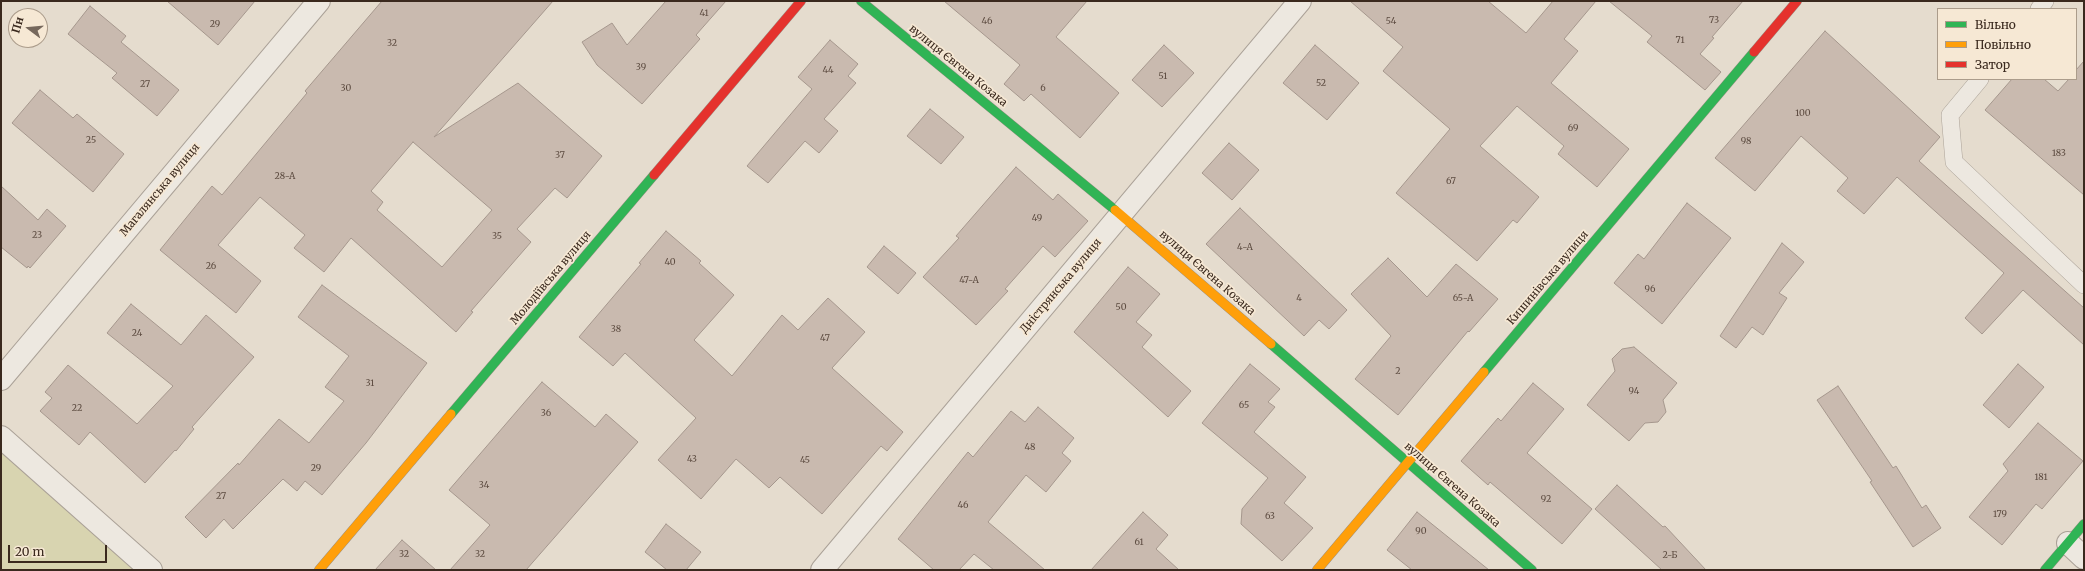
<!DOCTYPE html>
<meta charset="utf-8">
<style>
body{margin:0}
#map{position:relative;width:2085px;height:571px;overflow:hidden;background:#e5dcce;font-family:Merriweather,serif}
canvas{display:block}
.frame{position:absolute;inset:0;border:2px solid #3a291e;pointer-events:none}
.legend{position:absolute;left:1937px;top:8px;width:140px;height:72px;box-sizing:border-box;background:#f6e8d4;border:1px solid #ab9c8b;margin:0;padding:5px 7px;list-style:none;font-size:12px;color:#3a291e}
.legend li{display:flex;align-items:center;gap:8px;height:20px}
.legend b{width:20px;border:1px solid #ab9c8b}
.north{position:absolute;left:8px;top:8px;width:40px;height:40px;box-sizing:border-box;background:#f6e8d4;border:1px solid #ab9c8b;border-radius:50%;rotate:286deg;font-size:11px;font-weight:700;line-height:16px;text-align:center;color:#3a291e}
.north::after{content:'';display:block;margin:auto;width:14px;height:18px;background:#76685c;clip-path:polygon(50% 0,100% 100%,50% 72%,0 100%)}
.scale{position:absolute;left:8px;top:545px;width:99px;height:18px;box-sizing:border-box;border:2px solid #3a291e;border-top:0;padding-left:5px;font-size:12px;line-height:14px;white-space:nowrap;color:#3a291e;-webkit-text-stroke:3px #f6e8d4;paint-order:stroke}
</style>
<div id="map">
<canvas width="2085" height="571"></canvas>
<div class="frame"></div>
<ul class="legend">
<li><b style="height:5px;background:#30b455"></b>Вільно</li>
<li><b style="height:5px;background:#ff9f0a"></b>Повільно</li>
<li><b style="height:5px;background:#e5322d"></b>Затор</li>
</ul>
<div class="north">Пн</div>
<div class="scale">20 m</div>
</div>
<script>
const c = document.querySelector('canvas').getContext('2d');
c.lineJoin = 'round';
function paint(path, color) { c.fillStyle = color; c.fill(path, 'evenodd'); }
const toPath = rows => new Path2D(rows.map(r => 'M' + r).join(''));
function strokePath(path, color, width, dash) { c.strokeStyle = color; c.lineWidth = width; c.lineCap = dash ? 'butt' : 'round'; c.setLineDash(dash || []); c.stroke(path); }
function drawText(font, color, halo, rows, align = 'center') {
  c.font = font + ' Merriweather,serif'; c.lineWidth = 3.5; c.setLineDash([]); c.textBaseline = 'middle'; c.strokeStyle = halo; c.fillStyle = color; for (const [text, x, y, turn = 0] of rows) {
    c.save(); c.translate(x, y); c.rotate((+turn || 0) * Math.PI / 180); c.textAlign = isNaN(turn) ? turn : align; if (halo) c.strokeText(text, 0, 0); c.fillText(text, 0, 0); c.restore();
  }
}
const green = toPath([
 [1,436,152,570,1,570]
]);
const building = toPath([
 [167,1,255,1,218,45,167,1],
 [382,1,553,1,434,137,518,83,602,156,567,198,555,188,517,229,531,242,471,311,473,312,456,332,351,238,324,272,294,248,305,235,260,197,218,245,261,281,236,313,160,250,212,186,222,195,307,93,305,91,382,1],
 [413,142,492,210,442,267,377,210,383,202,371,191,413,142],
 [666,1,726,1,696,35,700,39,642,104,597,65,582,42,612,23,627,45,666,1],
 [944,1,1087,1,1056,37,1119,93,1080,138,1031,94,1024,101,1004,84,1020,65,944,1],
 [1350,1,1488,1,1526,33,1553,1,1596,1,1564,39,1578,51,1551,83,1629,149,1597,187,1558,154,1564,146,1517,106,1480,146,1539,197,1517,223,1513,220,1477,261,1396,193,1450,129,1383,71,1403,47,1350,1],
 [1609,1,1743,1,1712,37,1714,38,1700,54,1721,72,1705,90,1647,42,1652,36,1609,1],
 [90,6,126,36,121,42,179,90,157,116,112,78,117,73,68,34,90,6],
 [1825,31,1940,137,1919,161,2084,308,2084,345,2023,290,1982,334,1965,318,2004,273,1897,177,1864,214,1837,191,1848,178,1801,136,1755,191,1715,158,1825,31],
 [830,40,858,64,848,76,856,83,824,119,838,131,819,153,805,141,768,183,747,166,812,89,798,77,830,40],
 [1164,45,1194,73,1162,107,1132,80,1164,45],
 [1315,45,1359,83,1327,120,1283,83,1315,45],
 [2084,61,2084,195,1985,110,2012,79,2044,79,2058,91,2069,79,2076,79,2076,70,2084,61],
 [40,90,73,118,77,114,124,154,93,192,12,123,40,90],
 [930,109,964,137,941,164,907,136,930,109],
 [1229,143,1259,170,1232,200,1202,173,1229,143],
 [1016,167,1053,200,1058,194,1088,221,1055,257,1043,246,1005,289,1008,291,976,325,923,277,959,238,956,236,1016,167],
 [1,186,38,220,47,209,66,226,30,268,28,266,27,268,1,247,1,186],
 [1687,203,1731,238,1662,324,1614,283,1638,254,1644,259,1687,203],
 [1240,208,1347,310,1329,329,1319,320,1304,336,1206,244,1240,208],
 [666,231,701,261,699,263,734,295,694,340,732,376,782,315,798,330,828,298,865,332,832,368,903,432,887,451,881,446,822,514,780,477,769,488,736,459,701,499,658,460,696,418,625,353,613,366,579,337,641,264,639,263,666,231],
 [1782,243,1804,262,1779,293,1787,298,1763,335,1752,327,1736,348,1720,336,1782,243],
 [884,246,916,273,898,294,867,267,884,246],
 [1388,258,1427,297,1456,264,1498,299,1469,332,1468,331,1398,415,1355,379,1391,336,1351,294,1388,258],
 [1128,267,1160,294,1136,322,1152,335,1142,347,1191,391,1168,417,1074,332,1128,267],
 [322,285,427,363,366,443,322,495,305,481,297,491,283,479,233,529,224,519,206,538,185,517,238,463,239,465,279,419,309,443,344,401,325,387,349,356,298,317,322,285],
 [131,304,181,345,206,315,254,357,192,427,194,429,176,451,175,450,145,483,90,432,79,445,40,411,52,398,45,392,68,365,137,424,173,386,107,333,131,304],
 [1634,347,1677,383,1663,400,1666,412,1658,422,1645,423,1629,441,1587,405,1615,371,1612,359,1622,349,1634,347],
 [1250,364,1280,389,1268,402,1275,407,1254,432,1306,477,1284,503,1313,528,1282,561,1241,524,1242,509,1268,478,1202,423,1250,364],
 [2018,364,2044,387,2009,428,1983,405,2018,364],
 [542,382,595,427,606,414,638,442,526,570,450,570,490,525,449,490,542,382],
 [1533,383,1564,409,1527,453,1592,509,1562,544,1490,482,1488,485,1461,461,1498,418,1501,421,1533,383],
 [1838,386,1893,468,1896,466,1922,508,1926,505,1941,528,1913,547,1870,482,1872,481,1817,400,1838,386],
 [1038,407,1074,438,1062,453,1071,461,1046,492,1026,475,988,522,1045,570,994,570,974,554,959,570,934,570,898,539,968,452,973,457,1011,411,1025,422,1038,407],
 [2038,423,2083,461,2042,509,2036,504,2002,545,1969,517,2008,471,2003,464,2038,423],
 [1617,485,1663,527,1665,526,1706,570,1662,570,1595,509,1617,485],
 [1143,512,1168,535,1156,549,1179,570,1091,570,1143,512],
 [1417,512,1489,570,1412,570,1387,550,1417,512],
 [666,524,701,552,686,570,667,570,645,552,666,524],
 [402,540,436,570,375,570,402,540]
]);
const lane = toPath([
 [2039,9,2045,1],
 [1980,79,1950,115,1954,162,2084,285]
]);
const street = toPath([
 [1,379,319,1],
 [1,437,151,570],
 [2068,543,2084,558],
 [822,570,1300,1]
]);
const fast = toPath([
 [861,1,1115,210],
 [1271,344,1532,570],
 [1484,372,1754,52],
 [451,414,654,175],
 [2045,570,2084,524]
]);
const slow = toPath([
 [1115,210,1271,344],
 [319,570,451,414],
 [1317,570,1484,372]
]);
const jam = toPath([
 [1754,52,1797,1],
 [654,175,801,1]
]);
const numberNames = [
 ["41",704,13],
 ["73",1714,20],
 ["46",987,21],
 ["54",1391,21],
 ["29",215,24],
 ["71",1680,40],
 ["32",392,43],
 ["39",641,67],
 ["44",828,70],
 ["51",1163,76],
 ["52",1321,83],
 ["27",145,84],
 ["30",346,88],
 ["6",1043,88],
 ["100",1803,113],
 ["69",1573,128],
 ["25",91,140],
 ["98",1746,141],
 ["183",2059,153],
 ["37",560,155],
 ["28-А",285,176],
 ["67",1451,181],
 ["49",1037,218],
 ["23",37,235],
 ["35",497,236],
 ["4-А",1245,247],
 ["40",670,262],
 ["26",211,266],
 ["47-А",969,280],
 ["96",1650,289],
 ["4",1299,298],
 ["65-А",1463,298],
 ["50",1121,307],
 ["38",616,329],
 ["24",137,333],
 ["47",825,338],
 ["2",1398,371],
 ["31",370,383],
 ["94",1634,391],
 ["65",1244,405],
 ["22",77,408],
 ["36",546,413],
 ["48",1030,447],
 ["43",692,459],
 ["45",805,460],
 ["29",316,468],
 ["181",2041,477],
 ["34",484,485],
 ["27",221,496],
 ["92",1546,499],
 ["46",963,505],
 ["179",2000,514],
 ["63",1270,516],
 ["90",1421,531],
 ["61",1139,542],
 ["32",404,554],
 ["32",480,554],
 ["2-Б",1670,555]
];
const streetNames = [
 ["вулиця Євгена Козака",958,66,39],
 ["Магалянська вулиця",160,190,-50],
 ["вулиця Євгена Козака",1207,273,41],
 ["Молодіївська вулиця",551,278,-50],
 ["Кишинівська вулиця",1548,278,-50],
 ["Дністрянська вулиця",1061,286,-50],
 ["вулиця Євгена Козака",1452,485,41]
];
paint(green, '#d8d4b0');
paint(building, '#c9baaf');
strokePath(building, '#a5978d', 1);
strokePath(lane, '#aaa197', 18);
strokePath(street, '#aaa197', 24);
strokePath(fast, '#9a9186', 10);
strokePath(slow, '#9a9186', 10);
strokePath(jam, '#9a9186', 10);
strokePath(lane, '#ede8e0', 17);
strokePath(street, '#ede8e0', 22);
strokePath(fast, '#30b455', 9);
strokePath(slow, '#ff9f0a', 9);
strokePath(jam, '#e5322d', 9);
drawText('9px', '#5e4d42', null, numberNames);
drawText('11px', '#3a291e', '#f6e8d4', streetNames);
</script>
